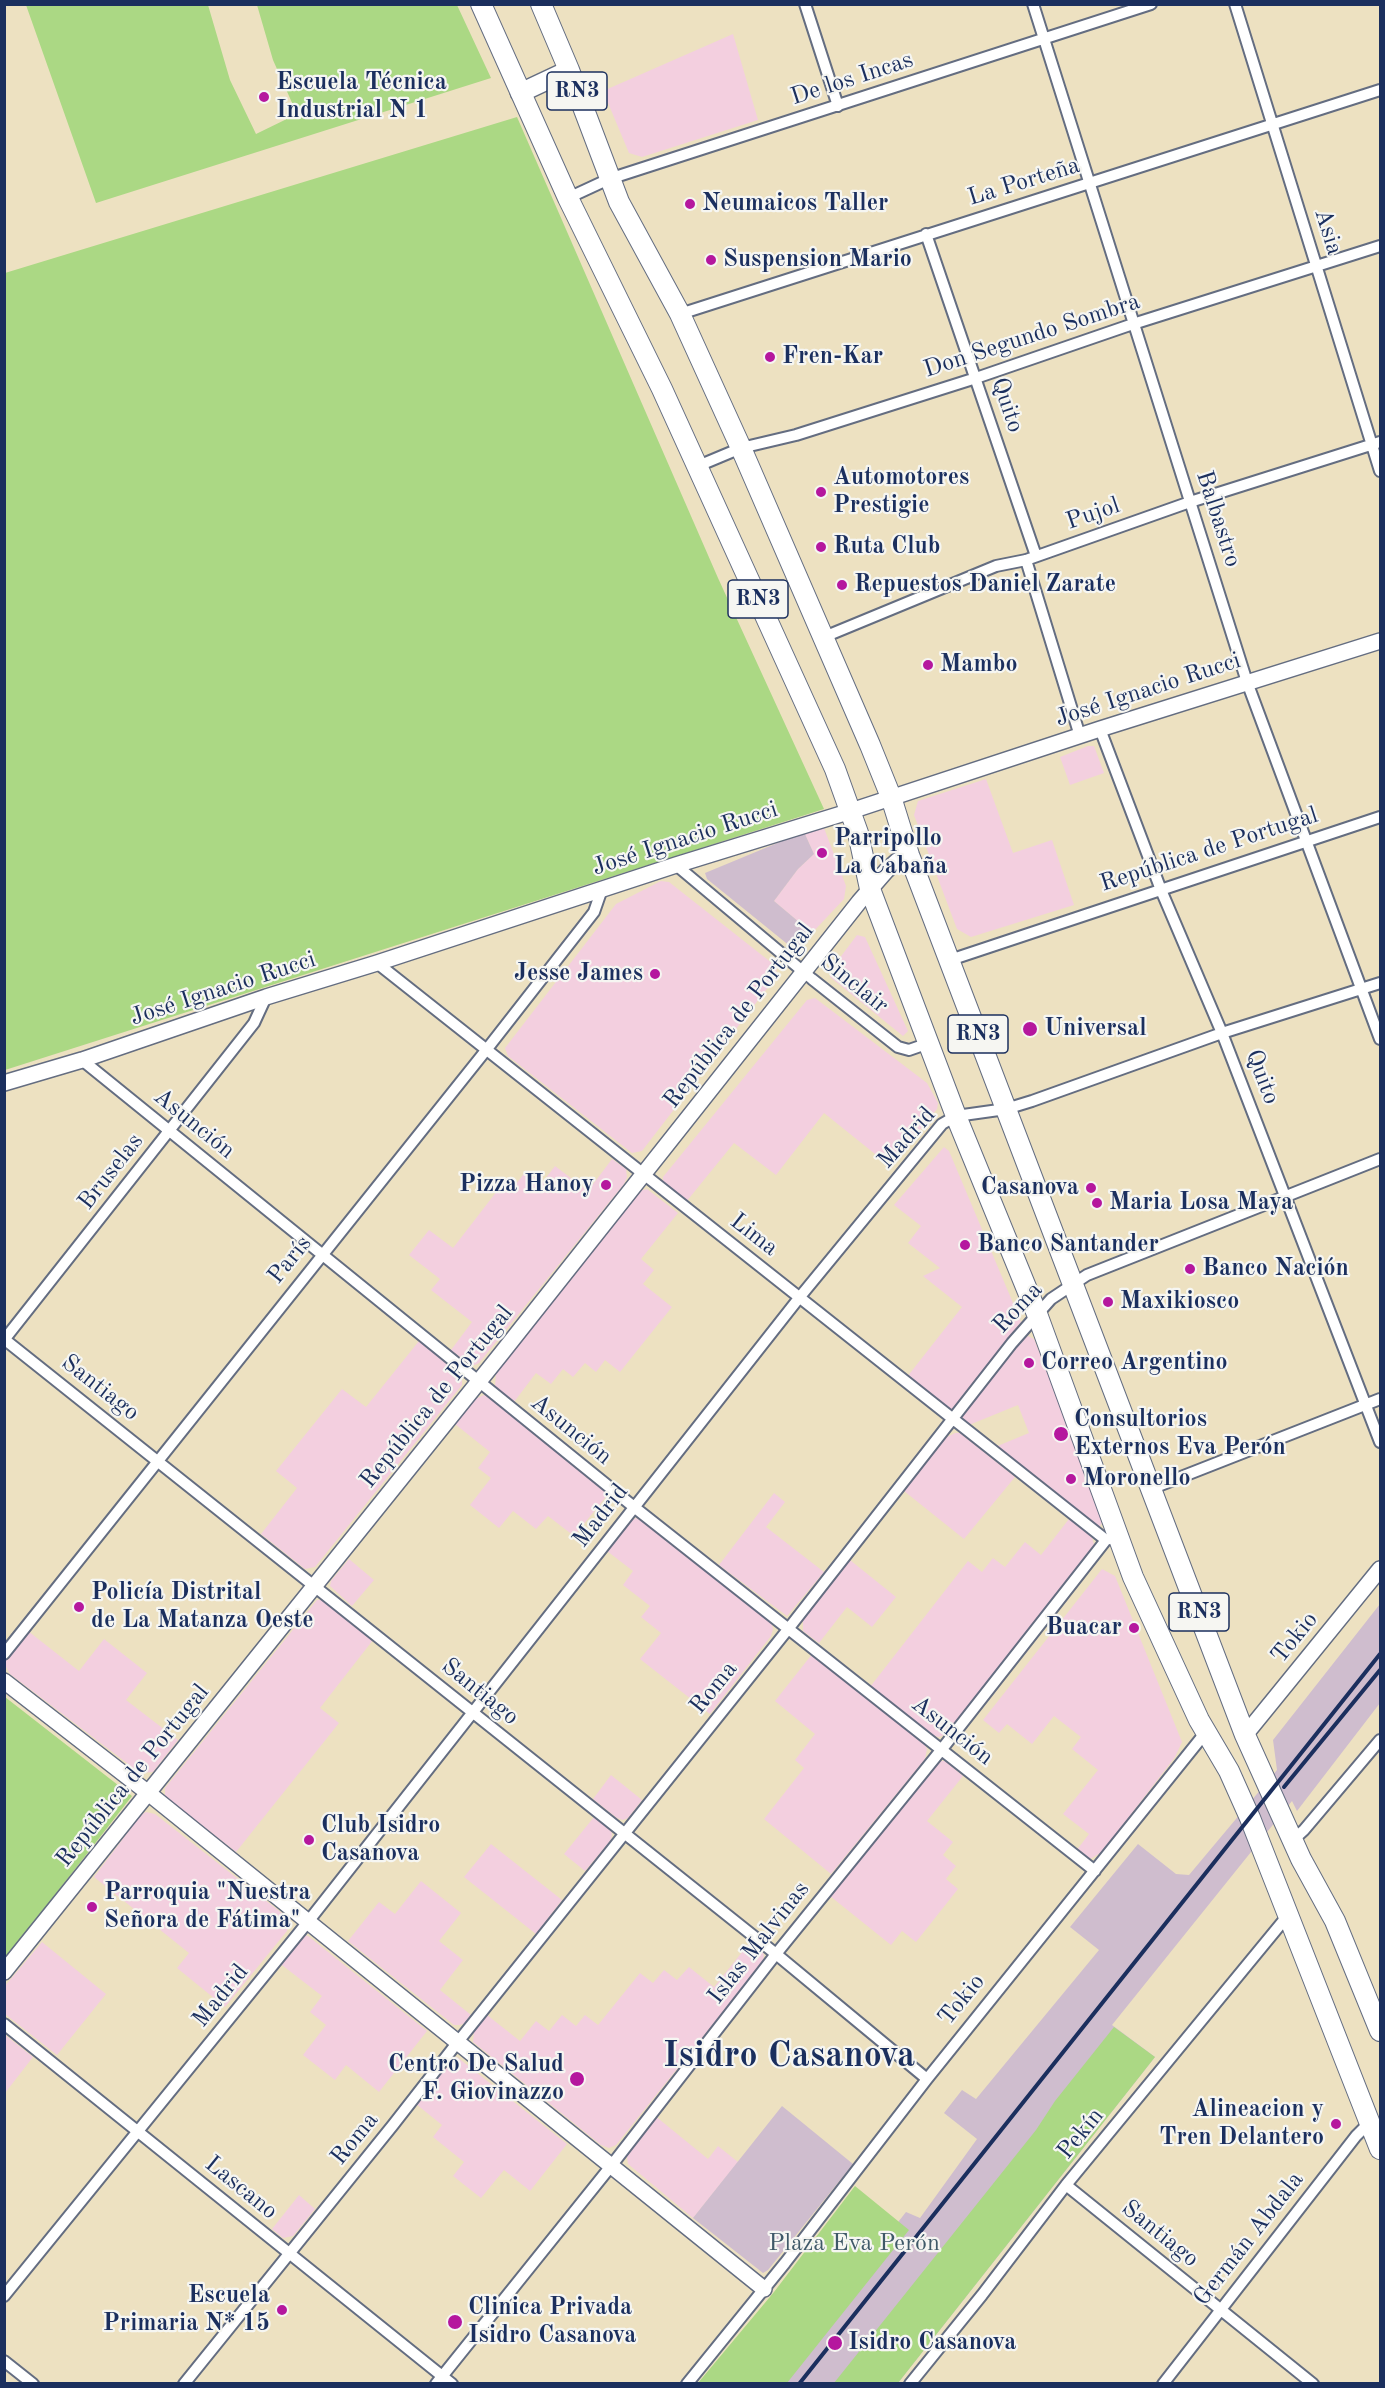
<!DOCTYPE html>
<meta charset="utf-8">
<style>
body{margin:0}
#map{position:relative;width:1385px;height:2388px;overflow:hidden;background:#ede1c1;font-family:"Old Standard TT",serif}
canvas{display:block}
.frame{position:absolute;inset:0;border:6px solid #1b2f5e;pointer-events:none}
</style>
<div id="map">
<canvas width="1385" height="2388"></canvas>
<div class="frame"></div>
</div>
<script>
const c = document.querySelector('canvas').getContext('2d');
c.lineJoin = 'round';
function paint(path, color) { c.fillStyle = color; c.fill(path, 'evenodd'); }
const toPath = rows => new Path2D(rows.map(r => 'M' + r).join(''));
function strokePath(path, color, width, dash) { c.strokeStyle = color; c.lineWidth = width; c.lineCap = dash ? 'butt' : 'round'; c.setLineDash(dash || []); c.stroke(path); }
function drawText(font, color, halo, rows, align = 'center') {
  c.font = font + ' "Old Standard TT",serif'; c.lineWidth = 4.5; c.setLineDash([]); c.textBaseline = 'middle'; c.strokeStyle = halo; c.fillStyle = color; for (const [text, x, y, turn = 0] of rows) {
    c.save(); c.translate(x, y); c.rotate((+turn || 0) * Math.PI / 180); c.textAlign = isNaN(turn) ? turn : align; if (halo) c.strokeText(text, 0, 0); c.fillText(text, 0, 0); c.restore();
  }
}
const built = toPath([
 [733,34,758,120,642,157,629,153,603,91],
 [1088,746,1094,746,1104,773,1070,785,1060,757],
 [986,779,1013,853,1052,840,1074,905,971,937,957,929,914,815,918,801],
 [824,828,846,886,844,899,812,933,774,901,798,869,814,854,804,832],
 [661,881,669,882,777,967,776,977,642,1151,632,1153,508,1056,505,1048,616,904],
 [857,935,865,937,908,1031,903,1036,830,977,830,971],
 [815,998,927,1083,938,1103,937,1109,890,1166,824,1113,776,1175,734,1143,686,1202,663,1184,663,1177,807,1000],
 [944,1147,949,1151,1021,1322,951,1410,947,1409,907,1377,962,1307,923,1276,940,1268,908,1243,921,1226,894,1205],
 [612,1159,626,1169,627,1177,624,1184,479,1363,475,1365,469,1364,451,1350,472,1322,431,1290,440,1279,409,1255,429,1230,453,1248,504,1182,513,1188,526,1171,542,1183,555,1166,588,1191],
 [647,1189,678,1213,641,1259,654,1270,643,1284,672,1307,620,1372,605,1360,596,1372,585,1363,573,1377,563,1369,551,1384,536,1373,514,1402,495,1387,496,1373,639,1191],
 [1028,1336,1034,1339,1105,1518,1100,1526,1097,1527,995,1447,1029,1433,1018,1405,969,1425,962,1418,963,1414,1020,1341],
 [419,1341,458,1373,462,1379,462,1385,315,1567,305,1569,261,1534,297,1488,276,1471,342,1389,366,1407],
 [484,1395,490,1397,609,1493,574,1536,548,1516,536,1529,513,1511,499,1528,470,1505,491,1478,478,1468,490,1452,455,1424,473,1400],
 [955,1433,960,1433,1015,1477,964,1539,904,1491,945,1438],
 [774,1493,785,1502,766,1527,824,1572,787,1616,719,1565],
 [636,1518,643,1521,771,1622,773,1629,771,1636,710,1714,640,1659,661,1633,641,1617,650,1606,623,1585,633,1571,607,1551,630,1521],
 [1069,1519,1092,1537,1094,1545,1092,1552,946,1734,939,1737,931,1735,870,1687,968,1561,982,1572,993,1558,1005,1567,1025,1542,1041,1555],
 [349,1559,374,1580,352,1606,330,1586,331,1581],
 [850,1560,896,1597,872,1627,847,1607,819,1643,803,1631,803,1619],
 [1102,1569,1115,1576,1182,1742,1175,1757,1102,1852,1090,1859,1076,1851,1089,1834,1063,1814,1098,1770,1072,1749,1081,1737,1054,1716,1032,1744,1007,1724,999,1733,983,1720],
 [317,1600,322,1600,373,1640,320,1708,339,1723,236,1852,165,1796,165,1788],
 [28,1631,79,1671,104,1639,147,1673,126,1700,178,1740,153,1772,140,1773,10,1674,6,1667,6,1659],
 [813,1653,925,1745,927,1749,925,1759,831,1874,764,1819,804,1768,795,1760,815,1734,775,1701],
 [939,1761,945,1761,963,1776,927,1821,953,1842,943,1855,956,1866,946,1879,958,1889,916,1942,902,1931,891,1945,830,1896],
 [611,1775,642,1800,628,1818,623,1820,617,1818,593,1799],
 [146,1812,155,1814,288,1918,287,1931,225,2007,177,1968,189,1953,94,1877,141,1815],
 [594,1817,610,1828,612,1834,611,1840,585,1871,564,1854],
 [491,1844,562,1900,536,1934,464,1877],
 [421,1881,461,1913,439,1941,463,1960,440,1990,471,2015,465,2023,460,2025,454,2025,348,1941,379,1902,395,1914],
 [303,1935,308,1936,427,2031,379,2092,346,2065,335,2080,303,2055,326,2025,310,2012,322,1996,278,1962],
 [751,1941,762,1950,764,1956,762,1963,616,2145,609,2148,601,2145,473,2042,474,2031,487,2015,520,2041,536,2021,549,2031,562,2015,576,2026,585,2015,598,2025,640,1973,653,1983,664,1970,677,1980,689,1967,714,1987],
 [42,1942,106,1994,57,2055,5,2014,5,1986],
 [5,2035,33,2057,5,2093],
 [457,2057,567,2144,530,2191,504,2170,481,2198,453,2176,464,2162,433,2137,442,2125,416,2104,451,2060],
 [654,2115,708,2159,718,2146,738,2162,693,2218,628,2164,626,2151],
 [299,2195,315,2209,293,2236,283,2238,272,2229]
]);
const industrial = toPath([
 [804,832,814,854,798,869,774,901,812,933,796,951,707,879,705,873],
 [1380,1604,1380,1703,1297,1811,1292,1801,1112,2025,1155,2057,898,2383,776,2384,781,2371,906,2212,920,2218,977,2139,944,2113,962,2090,976,2099,1099,1950,1070,1927,1138,1844,1176,1874,1189,1875,1277,1770,1273,1740],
 [782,2106,853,2164,768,2270,763,2273,693,2218]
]);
const green = toPath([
 [26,5,208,5,230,80,256,134,297,114,273,60,257,5,457,5,491,78,96,203],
 [517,117,718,578,824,809,5,1070,5,273],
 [5,1697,132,1796,5,1959,4,1959],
 [1114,2027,1155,2057,898,2383,834,2383,1036,2130,1055,2101],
 [855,2186,909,2230,787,2383,698,2383,774,2292]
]);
const street = toPath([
 [805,4,838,106],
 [1033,4,1247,682,1380,1039],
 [1235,4,1380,471],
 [568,198,609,179,1151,4],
 [926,234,1036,556],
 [680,314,1380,90],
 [698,466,741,448,796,435,976,378,1133,324,1380,246],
 [1026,560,1080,736],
 [824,637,996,566,1026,560,1190,502,1380,442],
 [1100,729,1161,890,1222,1033,1380,1442],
 [676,865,812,979,898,1047,909,1050,929,1043],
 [950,960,1380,817],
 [377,963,1106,1540],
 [82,1060,634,1507,1095,1871],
 [4,1339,776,1954,927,2079],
 [4,1340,254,1023,266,997],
 [1153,1488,1380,1399],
 [4,1654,487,1049,594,912,602,889],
 [1293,1840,1304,1830,1380,1740],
 [4,2024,452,2384],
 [1066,2185,1313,2384],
 [4,2296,307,1923,799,1298,942,1124,956,1116,1006,1109,1032,1101,1222,1033,1380,983],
 [4,2361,33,2384],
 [184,2384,393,2125,457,2043,789,1628,1012,1343,1051,1299,1087,1275,1380,1159],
 [436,2384,611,2166,776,1954,942,1749,1106,1540,1119,1535],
 [687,2384,785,2263,927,2079,1206,1732],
 [910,2384,982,2295,1066,2185,1289,1914],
 [1163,2384,1356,2136,1370,2122]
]);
const secondary = toPath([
 [4,1083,82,1060,266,997,377,963,676,865,851,811,1100,729,1380,641],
 [4,1681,147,1792,764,2289],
 [1245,1735,1380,1569],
 [4,1972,501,1354,859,902,886,871,897,861,909,855]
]);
const primary = toPath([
 [520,93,569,70]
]);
const highway = toPath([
 [481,4,568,198,662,389,835,769,858,833,870,889,956,1116,1037,1314,1133,1577,1199,1720,1229,1771,1250,1818,1380,2149],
 [541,4,569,70,619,202,680,314,741,448,870,745,891,797,909,855,1245,1735,1301,1859,1335,1921,1380,2031]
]);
const rail = toPath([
 [1284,1787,1380,1670],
 [799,2384,1380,1654]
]);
const markers = [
 [264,97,6,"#b5179e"],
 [690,204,6,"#b5179e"],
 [711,260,6,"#b5179e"],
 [770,357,6,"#b5179e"],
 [821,492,6,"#b5179e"],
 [821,547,6,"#b5179e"],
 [842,585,6,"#b5179e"],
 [928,665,6,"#b5179e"],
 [822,853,6,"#b5179e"],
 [655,974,6,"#b5179e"],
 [1030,1029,8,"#b5179e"],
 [606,1185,6,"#b5179e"],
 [1091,1188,6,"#b5179e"],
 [1097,1203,6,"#b5179e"],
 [965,1245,6,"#b5179e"],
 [1190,1269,6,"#b5179e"],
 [1108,1302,6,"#b5179e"],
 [1029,1363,6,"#b5179e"],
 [1061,1434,8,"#b5179e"],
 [1071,1479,6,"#b5179e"],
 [79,1607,6,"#b5179e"],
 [1134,1628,6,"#b5179e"],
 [309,1840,6,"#b5179e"],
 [92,1907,6,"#b5179e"],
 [577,2079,8,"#b5179e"],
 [1336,2124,6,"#b5179e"],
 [282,2310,6,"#b5179e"],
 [455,2322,8,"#b5179e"],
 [835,2343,8,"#b5179e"]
];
const shields = [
 [577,91,60],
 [758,599,60],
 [978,1034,60],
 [1199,1612,60]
];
const shieldNames = [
 ["RN3",577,91],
 ["RN3",758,599],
 ["RN3",978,1034],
 ["RN3",1199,1612]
];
const streetNames = [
 ["De los Incas",852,79,-18],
 ["La Porteña",1024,182,-17],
 ["Asia",1328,232,73],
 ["Don Segundo Sombra",1032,336,-18],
 ["Quito",1007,405,71],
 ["Pujol",1093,514,-19],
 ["Balbastro",1218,519,72],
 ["José Ignacio Rucci",1148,690,-18],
 ["José Ignacio Rucci",685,839,-18],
 ["República de Portugal",1209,850,-18],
 ["Sinclair",854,984,39],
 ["José Ignacio Rucci",223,989,-18],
 ["República de Portugal",739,1016,-52],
 ["Quito",1262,1077,69],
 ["Asunción",194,1124,39],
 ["Madrid",907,1138,-48],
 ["Bruselas",111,1172,-52],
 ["Lima",754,1235,38],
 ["París",290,1260,-51],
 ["Roma",1018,1308,-47],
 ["Santiago",100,1388,38],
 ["República de Portugal",437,1397,-51],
 ["Asunción",571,1430,39],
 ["Madrid",601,1516,-52],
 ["Tokio",1295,1638,-51],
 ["Roma",714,1688,-51],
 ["Santiago",480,1692,39],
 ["Asunción",952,1731,38],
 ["República de Portugal",133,1776,-51],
 ["Islas Malvinas",759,1943,-52],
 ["Madrid",221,1996,-51],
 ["Tokio",962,2000,-51],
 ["Pekín",1081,2134,-51],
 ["Roma",355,2139,-51],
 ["Lascano",241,2188,39],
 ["Santiago",1160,2234,39],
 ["Germán Abdala",1249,2239,-52]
];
const poiNames = [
 ["Escuela Técnica",276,83],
 ["Industrial N 1",276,111],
 ["Neumaicos Taller",702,204],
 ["Suspension Mario",723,260],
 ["Fren-Kar",782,357],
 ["Automotores",833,478],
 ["Prestigie",833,506],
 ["Ruta Club",833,547],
 ["Repuestos Daniel Zarate",854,585],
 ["Mambo",940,665],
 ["Parripollo",834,839],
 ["La Cabaña",834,867],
 ["Jesse James",643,974,"right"],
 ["Universal",1044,1029],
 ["Pizza Hanoy",594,1185,"right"],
 ["Casanova",1079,1188,"right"],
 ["Maria Losa Maya",1109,1203],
 ["Banco Santander",977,1245],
 ["Banco Nación",1202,1269],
 ["Maxikiosco",1120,1302],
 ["Correo Argentino",1041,1363],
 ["Consultorios",1074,1420],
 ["Externos Eva Perón",1074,1448],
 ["Moronello",1083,1479],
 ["Policía Distrital",91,1593],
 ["de La Matanza Oeste",91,1621],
 ["Buacar",1122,1628,"right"],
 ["Club Isidro",321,1826],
 ["Casanova",321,1854],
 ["Parroquia \"Nuestra",104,1893],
 ["Señora de Fátima\"",104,1921],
 ["Centro De Salud",564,2065,"right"],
 ["F. Giovinazzo",564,2093,"right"],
 ["Alineacion y",1324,2110,"right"],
 ["Tren Delantero",1324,2138,"right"],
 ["Escuela",270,2296,"right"],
 ["Primaria N* 15",270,2324,"right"],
 ["Clinica Privada",468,2308],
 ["Isidro Casanova",468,2336],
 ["Isidro Casanova",848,2343]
];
const parkNames = [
 ["Plaza Eva Perón",854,2244]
];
const townNames = [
 ["Isidro Casanova",789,2057]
];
paint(built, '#f3cfdf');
paint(industrial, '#cfbdce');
paint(green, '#abd884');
strokePath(street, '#646d81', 14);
strokePath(secondary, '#646d81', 18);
strokePath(primary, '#646d81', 21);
strokePath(highway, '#646d81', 22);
strokePath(street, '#fff', 10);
strokePath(secondary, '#fff', 15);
strokePath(primary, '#fff', 18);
strokePath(highway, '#fff', 20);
strokePath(rail, '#1b2f5e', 4);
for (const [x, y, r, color] of markers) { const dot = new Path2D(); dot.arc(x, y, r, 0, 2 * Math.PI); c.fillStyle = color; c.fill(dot); strokePath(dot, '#f6f6f2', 2); }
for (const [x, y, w] of shields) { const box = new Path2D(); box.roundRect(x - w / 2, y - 19, w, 38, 4.5); c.fillStyle = '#f6f6f2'; c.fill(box); strokePath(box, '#1b2f5e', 1.5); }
drawText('bold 22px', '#1b2f5e', null, shieldNames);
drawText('24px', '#1b2f5e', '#f6f6f2', streetNames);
drawText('bold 24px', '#1b2f5e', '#f6f6f2', poiNames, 'left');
drawText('24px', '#3f5968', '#f6f6f2', parkNames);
drawText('bold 36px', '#1b2f5e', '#f6f6f2', townNames);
</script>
